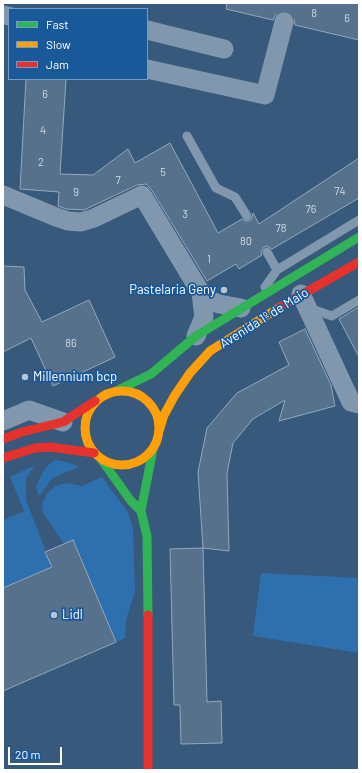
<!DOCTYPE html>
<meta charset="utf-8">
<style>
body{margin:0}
#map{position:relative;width:362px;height:773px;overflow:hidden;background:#36597c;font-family:Barlow,sans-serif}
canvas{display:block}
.frame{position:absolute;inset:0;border:4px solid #fff;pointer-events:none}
.legend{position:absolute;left:8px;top:8px;width:140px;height:72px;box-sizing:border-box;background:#195899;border:1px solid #759bc2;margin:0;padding:5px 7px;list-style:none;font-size:12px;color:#fff}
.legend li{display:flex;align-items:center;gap:8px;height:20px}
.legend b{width:20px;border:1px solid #759bc2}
.scale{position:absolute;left:8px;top:747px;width:54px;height:18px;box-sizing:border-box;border:2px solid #fff;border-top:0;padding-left:5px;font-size:12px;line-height:14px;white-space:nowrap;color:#fff;-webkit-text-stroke:3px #195899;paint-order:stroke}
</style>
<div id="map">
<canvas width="362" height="773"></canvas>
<div class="frame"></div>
<ul class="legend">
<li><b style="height:5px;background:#30b455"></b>Fast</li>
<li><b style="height:5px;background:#ff9f0a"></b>Slow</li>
<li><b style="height:5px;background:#e5322d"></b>Jam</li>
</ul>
<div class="scale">20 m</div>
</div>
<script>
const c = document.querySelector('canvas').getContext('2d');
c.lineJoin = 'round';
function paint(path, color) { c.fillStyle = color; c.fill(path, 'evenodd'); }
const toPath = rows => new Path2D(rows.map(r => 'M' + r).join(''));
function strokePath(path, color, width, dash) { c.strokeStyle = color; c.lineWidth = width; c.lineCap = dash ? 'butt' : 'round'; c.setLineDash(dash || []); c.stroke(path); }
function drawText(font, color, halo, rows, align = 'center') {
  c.font = font + ' Barlow,sans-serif'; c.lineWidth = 3.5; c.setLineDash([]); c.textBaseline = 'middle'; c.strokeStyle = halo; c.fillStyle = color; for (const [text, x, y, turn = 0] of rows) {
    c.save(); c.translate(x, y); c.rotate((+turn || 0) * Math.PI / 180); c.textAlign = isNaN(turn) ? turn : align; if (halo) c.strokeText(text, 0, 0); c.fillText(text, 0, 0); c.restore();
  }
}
const green = toPath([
 [55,460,67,462,79,467,59,475,51,480,40,495,38,494,36,487,40,478,46,467],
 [35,465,26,478,26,500,52,567,3,588,3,520,24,511,10,477],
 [102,477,128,512,133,528,135,592,126,620,125,638,116,642,73,540,64,544,43,513,42,503,47,494,55,486,66,483,82,486],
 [261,573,359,578,359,653,253,636]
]);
const building = toPath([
 [227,3,359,3,359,40,295,25,294,19,287,12,281,11,276,14,273,20,226,9,227,3],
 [26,79,66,79,60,174,93,175,128,149,135,163,170,143,218,233,242,219,245,221,250,221,252,218,253,213,259,224,359,158,359,198,272,249,267,246,264,247,261,252,262,255,239,269,236,264,207,281,151,189,146,184,137,185,84,210,66,209,58,206,59,192,20,189,26,79],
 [3,266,24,267,25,290,42,322,89,300,115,357,53,386,31,338,3,352,3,266],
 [359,307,359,357,339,319,359,307],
 [305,329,331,385,335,406,279,421,285,400,253,419,233,443,227,473,229,551,203,548,198,472,207,428,237,393,289,365,279,342,305,329],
 [73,540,116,642,3,691,3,588,52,567,45,552,73,540],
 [203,548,207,702,221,701,222,743,181,744,180,705,174,705,170,549,203,548]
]);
const streetTunnel = toPath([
 [284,22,289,3]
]);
const lane = toPath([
 [187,136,216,188,235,197,247,216],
 [267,252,277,270],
 [265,287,277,270,359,220],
 [309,308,332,316,359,300]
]);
const street = toPath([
 [3,15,9,16],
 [147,30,224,49],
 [147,69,265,95,284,22],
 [3,195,56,217,68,221,81,222,94,218,142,195,201,293,209,300,219,304,241,308],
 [301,294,351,402,359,404],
 [196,336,204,317,201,293],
 [3,421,29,410,63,422]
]);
const fast = toPath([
 [116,391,151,374,196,336,359,237],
 [101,459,131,501,141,511],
 [148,615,147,536,141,511,153,449]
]);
const slow = toPath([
 '85 428a37 37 0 1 1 74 0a37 37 0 1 1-74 0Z',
 [159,431,164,415,175,395,190,373,210,351,280,307]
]);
const jam = toPath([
 [280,307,359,262],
 [3,439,22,432,63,422,95,401],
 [3,458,35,448,50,447,94,453],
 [148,615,148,770]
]);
const markers = [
 [224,290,4,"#b9c5d1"],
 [25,377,4,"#b9c5d1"],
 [54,615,4,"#b9c5d1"]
];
const numberNames = [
 ["8",314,13],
 ["6",347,18],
 ["6",45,94],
 ["4",43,130],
 ["2",41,162],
 ["5",163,172],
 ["7",118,180],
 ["74",340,191],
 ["9",76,192],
 ["76",311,209],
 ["3",185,214],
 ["78",281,228],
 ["80",246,241],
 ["1",209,259],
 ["86",71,343]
];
const poiNames = [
 ["Pastelaria Geny",216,290,"right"],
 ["Millennium bcp",33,377],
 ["Lidl",62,615]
];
const streetNames = [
 ["Avenida 1º de Maio",264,318,-32]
];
paint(green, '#2e6fae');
paint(building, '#55718c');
strokePath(building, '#95a8bc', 1);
strokePath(streetTunnel, '#547290', 19, [19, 10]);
strokePath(lane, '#8197ae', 9);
strokePath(street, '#8197ae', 19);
strokePath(fast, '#30b455', 9);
strokePath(slow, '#ff9f0a', 9);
strokePath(jam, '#e5322d', 9);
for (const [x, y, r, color] of markers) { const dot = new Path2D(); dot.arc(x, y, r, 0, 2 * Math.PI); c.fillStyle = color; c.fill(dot); strokePath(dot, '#195899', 1.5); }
drawText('11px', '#d4dce2', null, numberNames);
drawText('13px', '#fff', '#195899', poiNames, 'left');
drawText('13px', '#fff', '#195899', streetNames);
</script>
